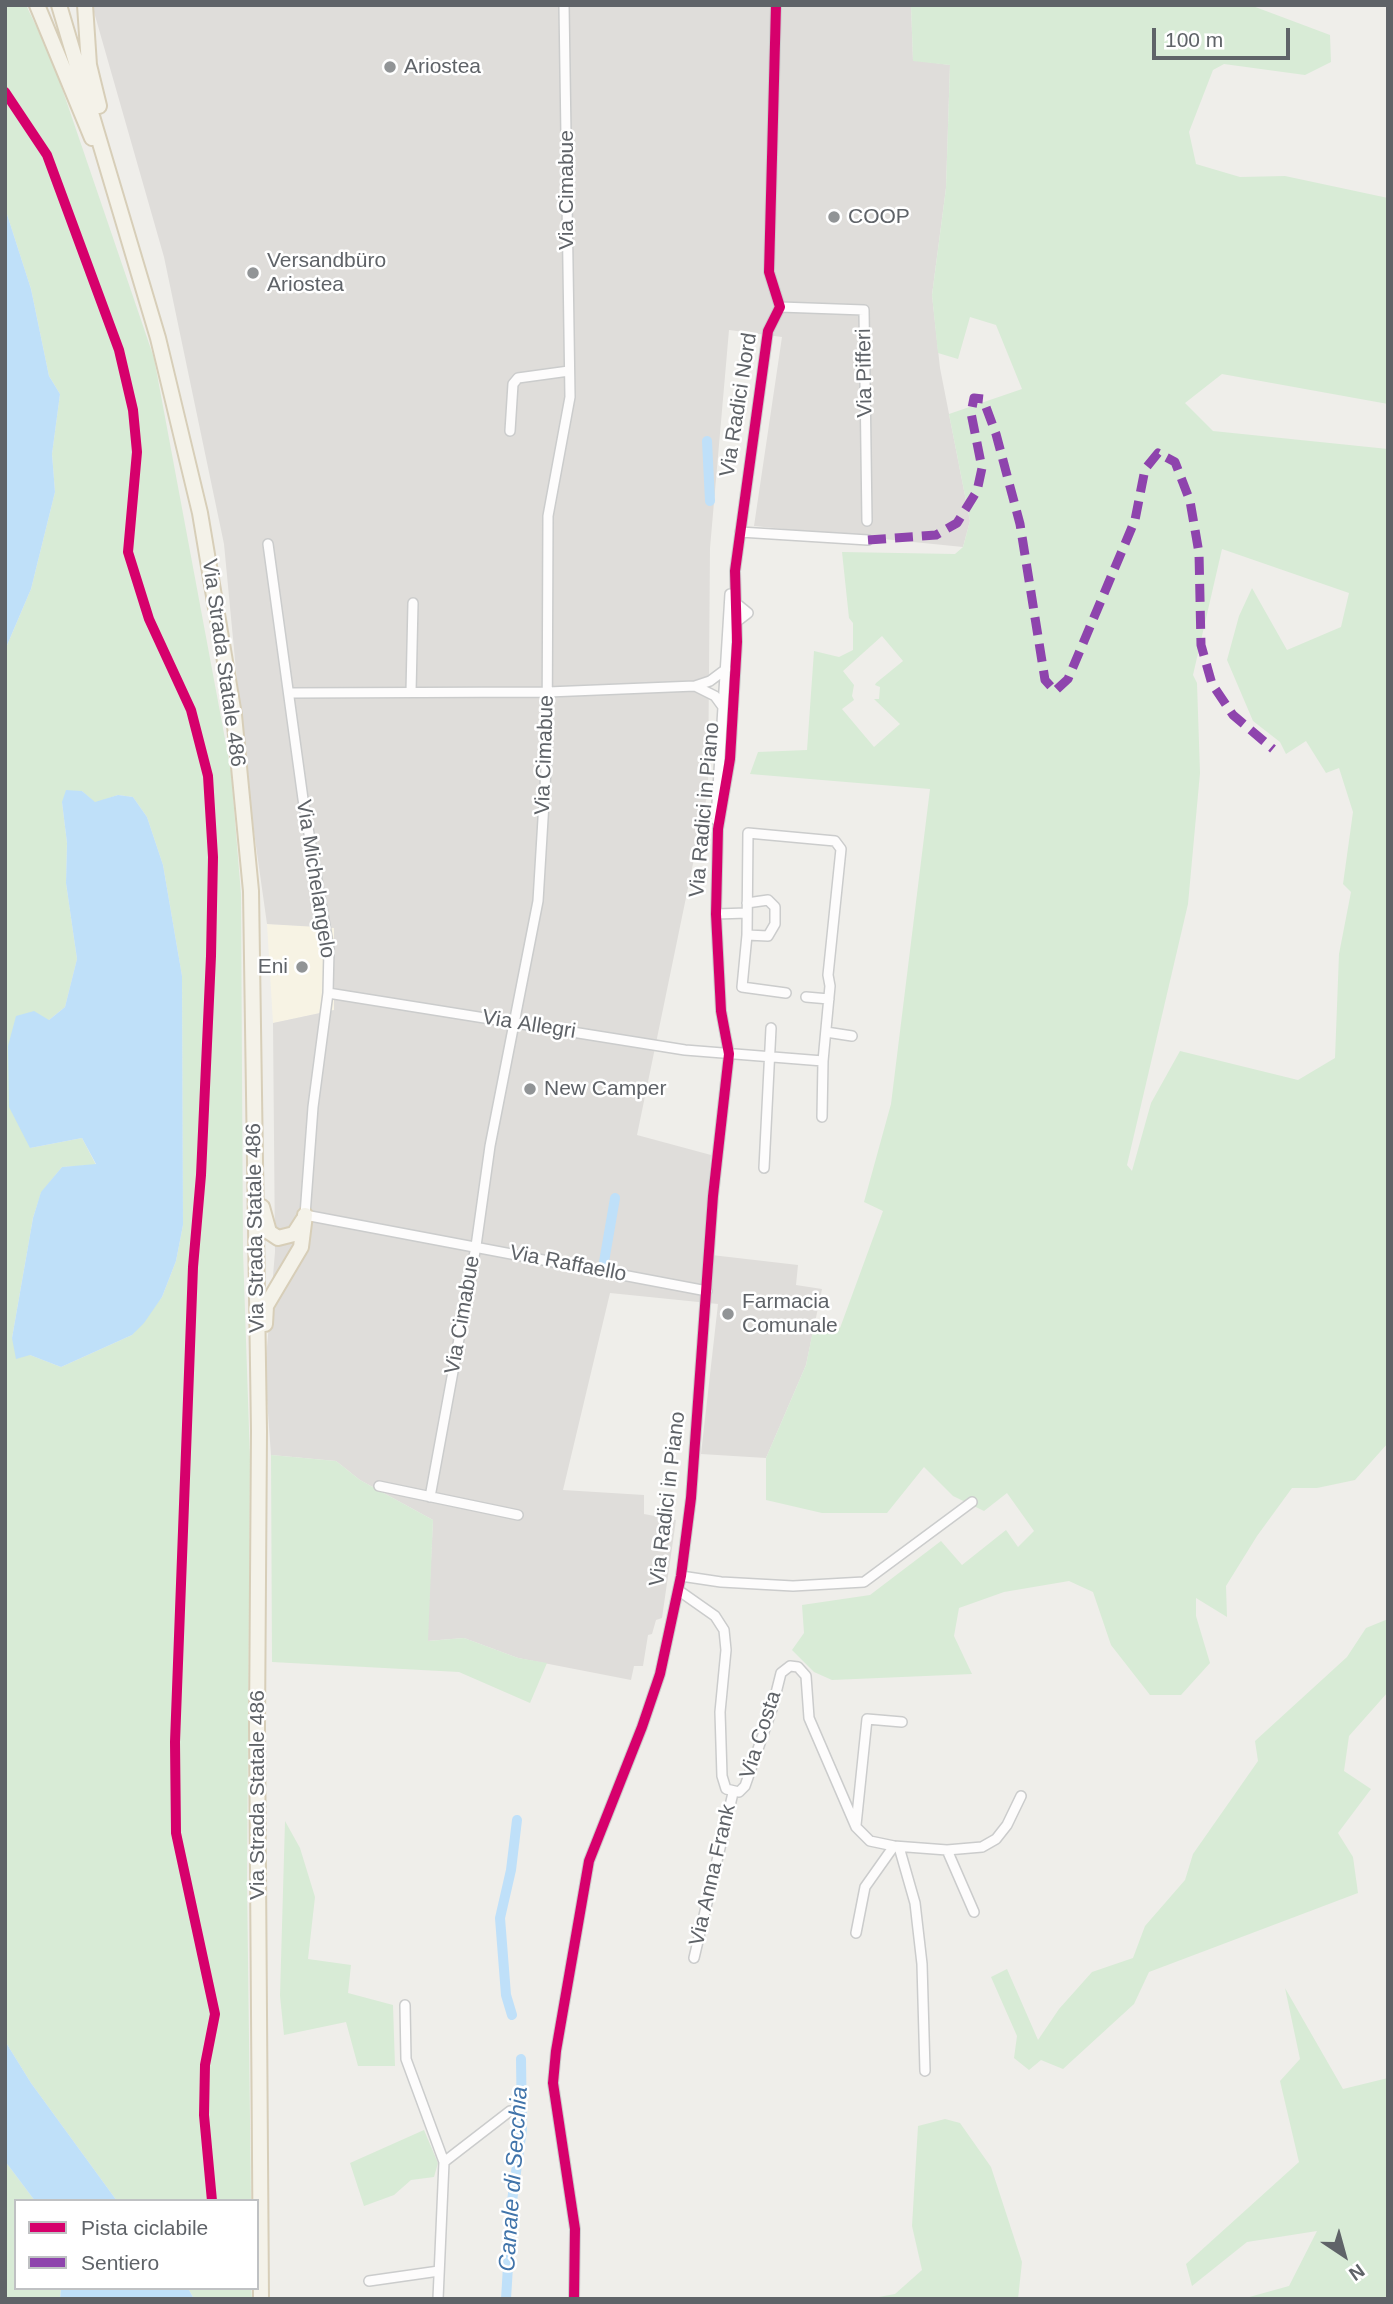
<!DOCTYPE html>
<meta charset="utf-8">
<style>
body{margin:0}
#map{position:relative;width:1393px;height:2304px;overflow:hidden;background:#efeeea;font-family:Arial,sans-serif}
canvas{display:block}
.frame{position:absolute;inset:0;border:7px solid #5f6368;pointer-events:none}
.legend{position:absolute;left:14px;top:2199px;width:245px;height:91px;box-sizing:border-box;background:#fff;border:2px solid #bfc1c3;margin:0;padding:9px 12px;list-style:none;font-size:21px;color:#5f6368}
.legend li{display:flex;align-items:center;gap:14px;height:35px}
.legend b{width:35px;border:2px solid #bfc1c3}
.north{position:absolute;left:1309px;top:2220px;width:70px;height:70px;-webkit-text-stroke:5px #fff;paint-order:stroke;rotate:144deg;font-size:19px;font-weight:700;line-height:28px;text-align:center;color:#5f6368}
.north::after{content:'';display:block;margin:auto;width:24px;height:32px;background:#5f6368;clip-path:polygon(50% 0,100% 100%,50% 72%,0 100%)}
.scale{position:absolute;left:1152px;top:28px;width:138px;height:32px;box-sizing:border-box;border:4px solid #5f6368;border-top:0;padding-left:9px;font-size:21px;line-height:24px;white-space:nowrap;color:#5f6368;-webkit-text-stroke:5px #fff;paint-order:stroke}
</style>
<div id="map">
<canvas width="1393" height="2304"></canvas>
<div class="frame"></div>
<ul class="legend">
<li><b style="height:9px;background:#d6006c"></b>Pista ciclabile</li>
<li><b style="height:9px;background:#8e44ad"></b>Sentiero</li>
</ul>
<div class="north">N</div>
<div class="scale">100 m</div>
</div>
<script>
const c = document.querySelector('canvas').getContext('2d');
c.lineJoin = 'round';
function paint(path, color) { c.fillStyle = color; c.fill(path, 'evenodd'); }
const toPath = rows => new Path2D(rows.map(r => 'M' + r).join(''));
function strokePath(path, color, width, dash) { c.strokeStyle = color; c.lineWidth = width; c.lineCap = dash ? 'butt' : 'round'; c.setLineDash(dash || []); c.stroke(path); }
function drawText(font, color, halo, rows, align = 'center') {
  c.font = font + ' Arial,sans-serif'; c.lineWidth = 5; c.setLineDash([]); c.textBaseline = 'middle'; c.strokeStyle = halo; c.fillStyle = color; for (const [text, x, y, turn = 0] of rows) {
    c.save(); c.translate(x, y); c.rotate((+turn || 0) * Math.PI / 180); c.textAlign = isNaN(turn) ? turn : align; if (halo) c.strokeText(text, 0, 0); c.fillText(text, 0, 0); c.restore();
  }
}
const commercial = toPath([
 [267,924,334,927,335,1010,273,1023]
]);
const industrial = toPath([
 [92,5,911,5,913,60,950,65,946,188,932,295,940,368,970,521,963,547,754,526,782,337,729,330,710,548,708,791,637,1135,711,1155,703,1254,798,1265,796,1285,822,1289,806,1365,766,1458,701,1454,718,1304,610,1293,563,1490,644,1495,644,1514,676,1520,662,1618,656,1620,652,1634,648,1635,643,1666,634,1666,631,1680,518,1658,464,1638,427,1641,433,1520,360,1480,336,1461,271,1455,265,1371,275,1252,273,1023,334,1010,334,928,267,924,246,775,224,544,164,257]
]);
const green = toPath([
 [5,5,26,5,52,59,154,358,231,771,241,894,243,1251,250,1459,247,1879,251,2201,117,2201,31,2083,5,2041,5,650,31,589,55,492,52,454,60,394,49,376,31,289,5,208],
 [82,791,95,803,118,795,133,797,147,817,163,865,182,976,183,1225,176,1261,162,1297,132,1335,61,1367,30,1355,12,1338,33,1218,41,1193,62,1167,96,1165,82,1138,30,1148,49,1020,65,1007,77,959,66,883,67,843,62,802],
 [911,5,1250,5,1330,35,1331,62,1305,75,1224,64,1213,70,1189,132,1196,164,1240,177,1285,176,1388,198,1388,404,1222,374,1185,403,1213,431,1388,449,1388,1443,1355,1480,1317,1488,1292,1488,1257,1536,1226,1586,1227,1617,1196,1598,1196,1616,1210,1663,1181,1695,1150,1695,1111,1645,1093,1592,1069,1581,1004,1592,959,1608,954,1636,972,1674,832,1680,814,1672,792,1650,804,1633,802,1605,870,1595,941,1541,962,1565,1006,1530,1018,1547,1034,1531,1007,1493,984,1511,953,1496,924,1467,887,1513,822,1513,766,1500,766,1458,806,1365,815,1321,840,1328,883,1211,864,1202,891,1104,930,789,750,774,758,752,807,750,814,651,839,657,853,650,853,623,849,618,842,552,955,554,963,547,970,521,949,414,1022,389,996,325,970,317,958,359,938,353,932,295,946,188,950,65,913,61],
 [1222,549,1349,593,1341,627,1287,650,1252,588,1239,616,1227,660,1253,721,1280,742,1286,754,1306,741,1326,773,1339,768,1353,812,1343,884,1351,892,1339,954,1335,1058,1298,1080,1180,1051,1151,1103,1132,1171,1127,1165,1188,904,1200,773,1197,683,1193,675],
 [882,636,903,661,876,683,875,685,880,687,879,699,874,699,900,724,874,747,842,709,854,700,852,696,854,685,843,671],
 [271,1455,336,1461,360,1480,433,1520,428,1641,464,1638,518,1658,547,1663,530,1703,459,1672,272,1662],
 [1388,1619,1388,1692,1349,1736,1344,1771,1371,1789,1338,1833,1353,1857,1358,1893,1149,1972,1134,2004,1063,2069,1041,2060,1029,2070,1014,2058,1017,2036,991,1977,1007,1969,1038,2040,1059,2009,1092,1972,1133,1958,1145,1926,1185,1880,1193,1854,1258,1761,1255,1741,1347,1657,1366,1628],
 [285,1821,300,1848,315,1897,308,1959,351,1965,348,1993,393,2005,395,2066,358,2066,346,2022,284,2035,280,1996],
 [1285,1988,1343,2089,1388,2078,1388,2299,1242,2299,1289,2286,1317,2231,1247,2242,1192,2286,1186,2264,1299,2162,1280,2081,1300,2059],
 [945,2119,960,2123,991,2167,1022,2262,1018,2299,868,2299,895,2294,922,2270,912,2226,918,2126],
 [424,2130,438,2163,434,2177,411,2180,394,2195,364,2206,350,2163],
 [5,2161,35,2201,16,2201,16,2288,61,2288,60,2299,5,2299],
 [188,2288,251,2288,252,2299,194,2299]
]);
const water = toPath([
 [5,208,31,289,49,376,60,394,52,454,55,492,31,589,5,650],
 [66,790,82,791,95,802,118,795,133,797,147,817,163,865,182,976,183,1225,176,1261,162,1297,144,1323,132,1335,61,1367,30,1355,16,1359,12,1338,33,1218,41,1192,62,1167,96,1164,82,1138,30,1148,9,1107,8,1046,16,1016,34,1011,49,1020,65,1007,77,959,66,883,67,843,62,802],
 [5,2041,31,2083,117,2201,35,2201,5,2161],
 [61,2288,188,2288,194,2299,60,2299]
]);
const canal = toPath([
 [707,441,710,501],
 [604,1262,615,1198],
 [512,2015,506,1995,500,1918,511,1870,517,1820],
 [506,2299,512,2201,522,2129,521,2059]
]);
const street = toPath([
 [780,307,864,310,867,521],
 [510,431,513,384,518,378,569,371],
 [740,532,868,540],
 [268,544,303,799,329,949,328,993,313,1107,305,1215,707,1291],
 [735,623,748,613,737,604],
 [695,686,715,696,723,707],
 [411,692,413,603],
 [289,693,548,692,695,686,710,681,726,669],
 [716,820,730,594],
 [747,903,768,900,775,907,775,924,768,936,747,935],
 [716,914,747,913],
 [328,993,685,1050,823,1061],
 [786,993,742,987,747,935,748,833,835,841,841,849,828,975,830,986,823,1061,822,1117],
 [806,997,829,999],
 [826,1032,852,1036],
 [764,1168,771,1028],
 [379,1486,518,1515],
 [430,1497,476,1246,490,1146,538,901,547,753,548,516,570,397,564,5],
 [681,1576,721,1582,793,1586,864,1582,972,1502],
 [678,1590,715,1616,724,1630,726,1650,720,1712,722,1776,726,1789,739,1792,745,1786,772,1709,781,1673,790,1666,798,1667,806,1676,809,1718,856,1827,870,1841,894,1846,947,1850,982,1847,996,1839,1007,1825,1021,1796],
 [856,1825,867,1719,902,1722],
 [899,1847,915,1903,922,1964,925,2071],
 [947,1850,974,1912],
 [856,1933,865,1887,894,1846],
 [694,1958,733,1793],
 [405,2005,406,2059,444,2162,438,2299],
 [444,2162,510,2111],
 [369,2281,439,2271],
 [574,2299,575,2229,553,2083,556,2051,589,1861,642,1727,660,1674,681,1576,691,1498,713,1196,729,1054,721,1011,716,914,718,829,730,759,737,642,735,571,768,331,780,307,769,272,776,5]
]);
const primary = toPath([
 [37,5,92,138],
 [59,5,158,338,200,513,234,715,251,891,259,1431,257,1727,261,2299],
 [85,5,89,65,99,106],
 [262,1207,269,1232,278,1238,294,1234,303,1220],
 [265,1324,266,1306,301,1247,305,1215]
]);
const quiet = toPath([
 [868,540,936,535,957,523,977,491,982,468,971,413,974,398,983,399,996,434,1020,524,1045,680,1055,691,1068,679,1135,520,1145,469,1158,453,1175,462,1190,501,1199,553,1201,645,1212,684,1233,715,1273,749]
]);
const cycleway = toPath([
 [5,92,47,155,119,350,133,410,137,452,128,552,149,619,191,710,208,776,213,857,211,956,201,1175,193,1267,175,1742,176,1833,215,2014,205,2065,204,2115,212,2201],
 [574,2299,575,2229,553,2083,556,2051,589,1861,642,1727,660,1674,681,1576,691,1498,713,1196,729,1054,721,1011,716,914,718,829,730,759,737,642,735,571,768,331,780,307,769,272,776,5]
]);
const markers = [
 [390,67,7,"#919496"],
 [834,217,7,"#919496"],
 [253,273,7,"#919496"],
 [302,967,7,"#919496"],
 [530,1089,7,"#919496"],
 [728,1314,7,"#919496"]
];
const poiNames = [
 ["Ariostea",404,67],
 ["COOP",848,217],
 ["Versandbüro",267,261],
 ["Ariostea",267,285],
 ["Eni",288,967,"right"],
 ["New Camper",544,1089],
 ["Farmacia",742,1302],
 ["Comunale",742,1326]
];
const streetNames = [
 ["Via Cimabue",567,190,-90],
 ["Via Pifferi",865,373,-91],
 ["Via Radici Nord",739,405,-81],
 ["Via Strada Statale 486",223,663,82],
 ["Via Cimabue",545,755,-88],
 ["Via Radici in Piano",705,810,-85],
 ["Via Michelangelo",315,879,81],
 ["Via Allegri",529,1025,9],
 ["Via Strada Statale 486",256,1228,-91],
 ["Via Raffaello",568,1264,11],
 ["Via Cimabue",463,1315,-80],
 ["Via Radici in Piano",668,1499,-83],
 ["Via Costa",761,1735,-72],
 ["Via Strada Statale 486",258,1795,-90],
 ["Via Anna Frank",713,1875,-77]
];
const waterNames = [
 ["Canale di Secchia",514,2179,-86]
];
paint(commercial, '#f7f3e4');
paint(industrial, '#dfddda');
paint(green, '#d8ebd6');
paint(water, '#bfe0f9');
strokePath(canal, '#bfe0f9', 10);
strokePath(street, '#cbcccc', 12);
strokePath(primary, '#d7ceb8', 18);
strokePath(street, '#fdfcfc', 9);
strokePath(primary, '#f4f2e9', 14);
strokePath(quiet, '#8e44ad', 9, [18, 9]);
strokePath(cycleway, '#d6006c', 10);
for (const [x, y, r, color] of markers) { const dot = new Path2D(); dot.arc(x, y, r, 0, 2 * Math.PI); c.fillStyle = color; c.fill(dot); strokePath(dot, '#fff', 2.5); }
drawText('21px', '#5f6368', '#fff', poiNames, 'left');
drawText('21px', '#5f6368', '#fff', streetNames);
drawText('italic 23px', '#4174aa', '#fff', waterNames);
</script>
